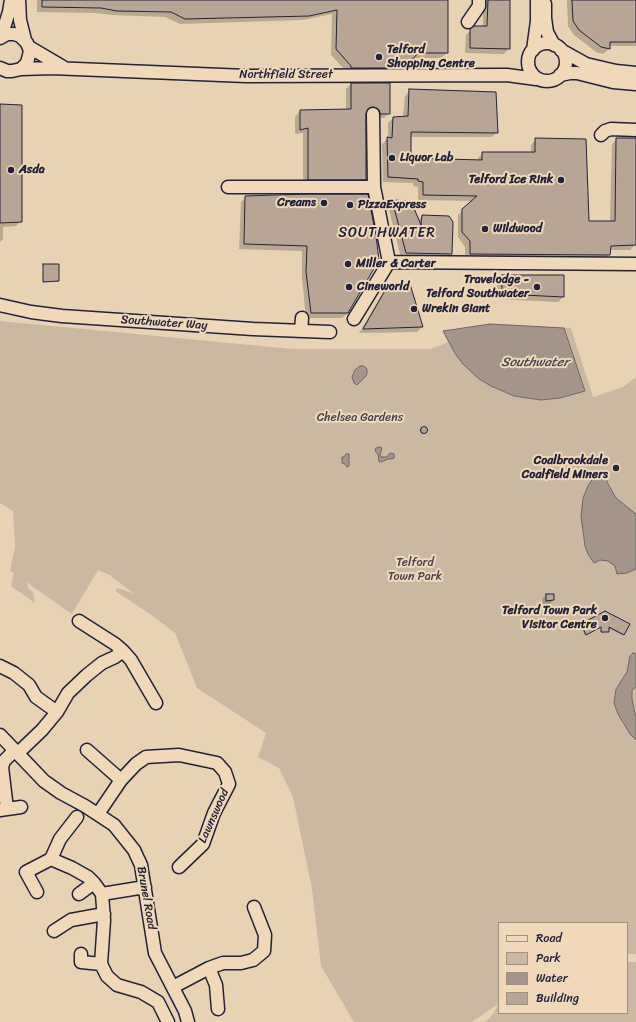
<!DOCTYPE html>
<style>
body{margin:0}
#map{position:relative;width:636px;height:1022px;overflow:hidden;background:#e8d2b4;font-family:Sriracha,sans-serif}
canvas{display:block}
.legend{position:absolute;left:498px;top:922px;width:130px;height:92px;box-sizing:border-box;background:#f0d9b9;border:1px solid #9e9087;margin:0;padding:5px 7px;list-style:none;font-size:12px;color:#22223b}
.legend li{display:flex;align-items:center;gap:8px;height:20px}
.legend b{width:20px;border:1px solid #9e9087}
</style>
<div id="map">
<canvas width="636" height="1022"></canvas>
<ul class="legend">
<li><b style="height:5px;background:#f0d9b9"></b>Road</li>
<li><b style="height:11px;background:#cab8a2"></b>Park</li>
<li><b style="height:11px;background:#a4958b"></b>Water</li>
<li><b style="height:11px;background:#b7a696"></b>Building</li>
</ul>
</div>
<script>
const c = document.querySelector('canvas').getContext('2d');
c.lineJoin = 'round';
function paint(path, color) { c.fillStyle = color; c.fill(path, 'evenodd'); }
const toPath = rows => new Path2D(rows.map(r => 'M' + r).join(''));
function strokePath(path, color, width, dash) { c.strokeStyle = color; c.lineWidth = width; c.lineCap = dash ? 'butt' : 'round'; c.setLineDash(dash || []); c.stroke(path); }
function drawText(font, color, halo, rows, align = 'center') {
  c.font = font + ' Sriracha,sans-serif'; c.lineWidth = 4; c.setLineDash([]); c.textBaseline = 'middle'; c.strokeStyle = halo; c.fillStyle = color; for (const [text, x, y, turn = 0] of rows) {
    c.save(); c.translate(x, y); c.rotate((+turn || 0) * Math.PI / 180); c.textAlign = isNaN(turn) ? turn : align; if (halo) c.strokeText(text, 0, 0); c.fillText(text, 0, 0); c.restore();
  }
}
const green = toPath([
 [0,321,292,349,431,349,448,342,443,331,490,324,571,328,593,397,623,387,636,377,636,954,627,954,627,923,499,923,499,1013,627,1013,627,962,636,962,636,1022,485,1022,493,1014,498,1004,472,1022,354,1022,321,966,312,889,293,797,279,768,258,757,266,733,197,688,175,633,150,614,115,591,118,588,134,594,110,575,98,570,72,614,26,582,29,589,33,592,35,603,11,586,14,573,10,571,15,547,13,511,0,503]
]);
const water = toPath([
 [490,324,564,328,585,391,560,398,541,400,514,396,491,386,479,379,463,364,456,355,443,331,490,324],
 [360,366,364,366,367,369,367,374,365,377,357,385,354,383,352,377,355,370,360,366],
 [379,447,382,448,380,455,381,457,387,457,390,453,394,454,394,458,391,459,388,459,381,462,379,462,378,454,375,451,376,448,379,447],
 [346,454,349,454,349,466,347,467,345,464,342,463,342,457,344,457,346,454],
 [604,473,608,484,616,498,636,514,636,569,627,573,617,574,615,566,608,561,600,560,594,563,588,554,585,546,581,516,583,498,588,486,592,480,597,474,604,473],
 [633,653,636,654,636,687,632,690,632,699,636,718,636,740,630,734,618,714,614,703,616,689,627,672,630,656,633,653]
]);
const shadow = toPath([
 [37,0,447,0,447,53,441,58,413,58,405,66,389,66,384,73,346,71,331,55,332,14,303,20,180,24,165,17,112,15,95,13,37,12],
 [483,0,509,0,509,48,504,54,465,53,466,35,471,30,483,27],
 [567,0,636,0,636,46,609,46,609,49,603,54,596,52,574,35,568,26],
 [351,84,389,113,384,118,375,118,374,115,368,111,365,112,365,179,360,184,303,184,303,133,295,134,295,117,300,111,346,110,346,89],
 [410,90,497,132,492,137,410,137,410,159,478,161,478,158,483,153,531,153,531,145,536,139,588,222,610,222,612,144,617,139,636,139,635,245,630,250,610,250,609,255,604,260,465,258,465,247,458,237,458,215,473,201,418,200,418,187,413,186,413,183,383,182,382,144,388,138,388,123,393,118,403,117,405,96],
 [0,106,21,221,16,226,3,227,3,239,0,242],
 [367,196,348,313,342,318,306,318,302,278,302,251,239,249,241,202,246,197],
 [393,201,418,220,422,216,451,254,446,259,401,258,388,206],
 [44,265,58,281,57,282,43,282],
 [502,276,563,297,558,302,497,299,497,282],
 [387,288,422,327,417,332,359,333,382,294],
 '420 431a3 3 0 1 1 6 0a3 3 0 1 1-6 0Z',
 [546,595,553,595,553,600,550,604,543,604,542,599],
 [605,612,623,634,622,635,608,628,607,632,601,633,601,626,585,635,580,626]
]);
const building = toPath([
 [42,0,448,0,448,53,418,53,411,61,390,61,390,68,351,68,351,66,336,49,337,10,309,16,185,19,171,12,117,11,101,8,42,7,42,0],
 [488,0,510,0,510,49,470,48,470,29,474,26,487,26,488,0],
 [572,0,636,0,636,42,610,42,610,49,601,47,579,30,573,21,572,0],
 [351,83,390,83,390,114,380,114,379,110,373,107,369,108,366,114,366,180,308,180,308,128,300,130,300,110,351,109,351,83],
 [409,89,496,92,498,133,411,132,411,158,482,160,482,152,535,152,535,138,586,139,589,221,615,221,616,138,636,138,636,245,611,246,610,255,470,254,470,241,462,232,462,209,477,196,423,195,423,182,418,181,418,179,388,177,387,137,392,138,393,117,408,116,409,89],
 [0,104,22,105,22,222,0,223,0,104],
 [308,194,368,194,376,236,379,260,348,313,311,313,306,272,307,246,244,244,245,196,308,194],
 [392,200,411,201,421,225,422,215,449,216,453,222,452,254,406,253,392,200],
 [43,264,59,264,59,281,43,282,43,264],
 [502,275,564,275,564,297,502,294,502,275],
 [410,284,423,327,363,329,387,287,410,284],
 '420.5 430a3.5 3.5 0 1 1 7 0a3.5 3.5 0 1 1-7 0Z',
 [546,594,554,594,554,600,546,601,546,594],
 [605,611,630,624,624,635,609,627,609,632,601,632,601,627,586,635,581,624,605,611]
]);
const minor = toPath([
 [19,0,20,20,25,40],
 [545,4,545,18,547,32,554,45],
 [468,22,479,6,479,0],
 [1,37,9,12,11,0],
 [0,38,7,34,14,34,20,36,27,43,30,51,27,63,21,69,12,71,7,71,0,68],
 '528 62a19 19 0 1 1 38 0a19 19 0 1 1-38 0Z',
 [29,47,63,67],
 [533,50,537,21,537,0],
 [561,50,586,64,616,71,636,73],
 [21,69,52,68,246,76,507,75,536,79],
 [560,75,570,73,577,73,613,82,636,84],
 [373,114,374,187,389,262,636,264],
 [601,135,605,131,611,129,636,130],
 [228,187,374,187],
 [0,305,31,312,62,316,253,329,330,332],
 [354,319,389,262],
 [301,331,302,318],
 [79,621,115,644,123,651,131,660,156,703],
 [0,666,14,673,29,685,36,697,57,712],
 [0,735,44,781,61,793,85,806,114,825,134,850,141,865,155,953,185,1011,188,1022],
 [87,750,121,780],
 [18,753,42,730,57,712,68,693,87,675,102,663,115,657,123,651],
 [7,809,2,767,4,761,15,750],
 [0,810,21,807],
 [98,814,121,780,136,764,146,757,179,755,217,763,225,772,229,784,214,813,203,844,179,867],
 [77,817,60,839,51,859,72,868,88,877,94,883,102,894,104,920,101,964,107,976,117,985,141,992,158,1002,168,1022],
 [37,892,26,872,51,859],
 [79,894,94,883],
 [102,894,145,887],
 [54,931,71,920,104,914],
 [81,954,81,962,101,964],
 [209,968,216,985,218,1009],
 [173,987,209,968,223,963,241,963,253,960,264,951,265,935,254,907]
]);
const markers = [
 [379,57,4,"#22223b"],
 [392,158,4,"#22223b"],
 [11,170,4,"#22223b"],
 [561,180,4,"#22223b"],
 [324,203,4,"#22223b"],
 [350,205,4,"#22223b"],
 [485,229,4,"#22223b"],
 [348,264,4,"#22223b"],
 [349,287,4,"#22223b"],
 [537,287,4,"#22223b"],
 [414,309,4,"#22223b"],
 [616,468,4,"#22223b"],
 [605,618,4,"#22223b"]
];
const poiNames = [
 ["Telford",387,50],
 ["Shopping Centre",387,64],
 ["Liquor Lab",400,158],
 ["Asda",19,170],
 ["Telford Ice Rink",553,180,"right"],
 ["Creams",316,203,"right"],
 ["PizzaExpress",358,205],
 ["Wildwood",493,229],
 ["Miller & Carter",356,264],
 ["Travelodge -",529,280,"right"],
 ["Telford Southwater",529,294,"right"],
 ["Cineworld",357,287],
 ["Wrekin Giant",422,309],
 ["Coalbrookdale",608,461,"right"],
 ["Coalfield Miners",608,475,"right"],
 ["Telford Town Park",597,611,"right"],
 ["Visitor Centre",597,625,"right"]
];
const streetNames = [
 ["Northfield Street",286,75],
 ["Southwater Way",164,323,4],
 ["Lawnswood",214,816,-66],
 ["Brunel Road",146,898,80]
];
const parkNames = [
 ["Chelsea Gardens",360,418],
 ["Telford",415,563],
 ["Town Park",415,577]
];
const waterNames = [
 ["Southwater",535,363]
];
const quarterNames = [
 ["SOUTHWATER",387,233]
];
paint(green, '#cab8a2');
paint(water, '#a4958b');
strokePath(water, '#70676b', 1);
paint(shadow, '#0003');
paint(building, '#b7a696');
strokePath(building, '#22223b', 1);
strokePath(minor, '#22223b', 15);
strokePath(minor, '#f0d9b9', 12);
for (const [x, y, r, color] of markers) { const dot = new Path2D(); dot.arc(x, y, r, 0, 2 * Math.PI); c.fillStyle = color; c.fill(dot); strokePath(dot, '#f0d9b9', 1.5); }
drawText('bold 12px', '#22223b', '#f0d9b9', poiNames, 'left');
drawText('12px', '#22223b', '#f0d9b9', streetNames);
drawText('12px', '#444050', '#f0d9b9', parkNames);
drawText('italic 13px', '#494453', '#f0d9b9', waterNames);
c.letterSpacing = '1px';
drawText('14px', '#22223b', '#f0d9b9', quarterNames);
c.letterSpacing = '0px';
</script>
